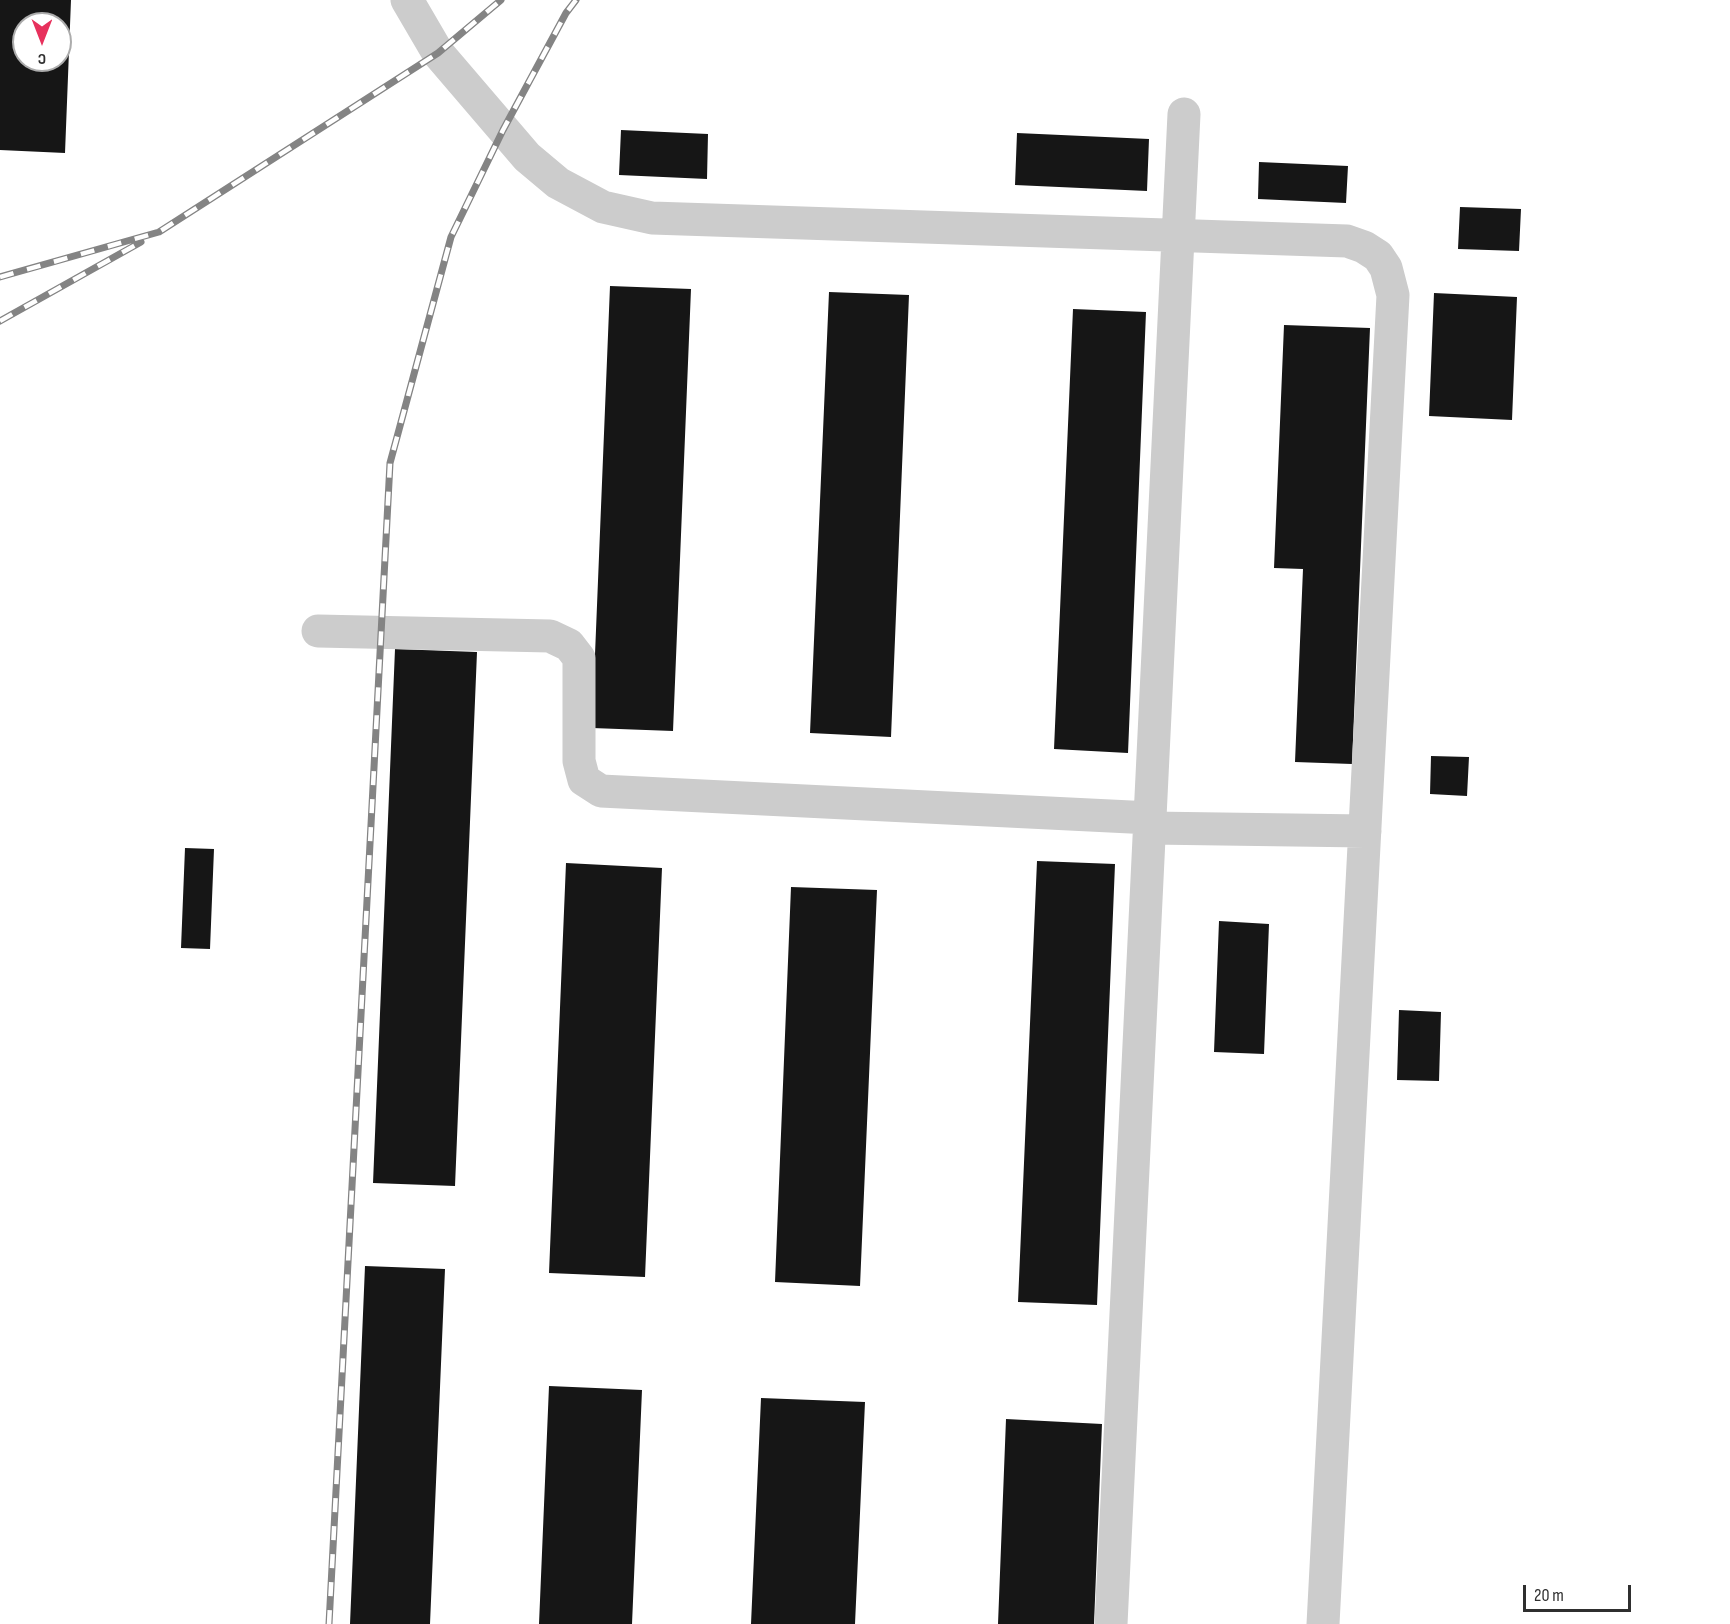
<!DOCTYPE html>
<meta charset="utf-8">
<style>
body{margin:0}
#map{position:relative;width:1730px;height:1624px;overflow:hidden;background:#fff;font-family:"Sofia Sans Condensed",sans-serif}
canvas{display:block}
.north{position:absolute;left:12px;top:12px;width:60px;height:60px;box-sizing:border-box;background:#fff;border:2px solid #acacac;border-radius:50%;rotate:180deg;font-size:16px;font-weight:700;line-height:24px;text-align:center;color:#2f2f2f}
.north::after{content:'';display:block;margin:auto;width:21px;height:27px;background:#e7315c;clip-path:polygon(50% 0,100% 100%,50% 72%,0 100%)}
.scale{position:absolute;left:1523px;top:1585px;width:108px;height:27px;box-sizing:border-box;border:3px solid #2f2f2f;border-top:0;padding-left:8px;font-size:18px;line-height:21px;white-space:nowrap;color:#2f2f2f;-webkit-text-stroke:4px #fff;paint-order:stroke}
</style>
<div id="map">
<canvas width="1730" height="1624"></canvas>
<div class="north">С</div>
<div class="scale">20 m</div>
</div>
<script>
const c = document.querySelector('canvas').getContext('2d');
c.lineJoin = 'round';
function paint(path, color) { c.fillStyle = color; c.fill(path, 'evenodd'); }
const toPath = rows => new Path2D(rows.map(r => 'M' + r).join(''));
function strokePath(path, color, width, dash) { c.strokeStyle = color; c.lineWidth = width; c.lineCap = dash ? 'butt' : 'round'; c.setLineDash(dash || []); c.stroke(path); }
const building = toPath([
 [0,0,71,0,65,153,0,150],
 [24,24,60,24,60,60,24,60],
 [621,130,708,134,707,179,619,175],
 [1017,133,1149,139,1147,191,1015,185],
 [1259,162,1348,166,1346,203,1258,199],
 [1460,207,1521,209,1519,251,1458,249],
 [610,286,691,289,673,731,592,728],
 [829,292,909,295,891,737,810,733],
 [1434,293,1517,297,1512,420,1429,416],
 [1073,309,1146,312,1128,753,1054,749],
 [1284,325,1370,328,1352,764,1295,762,1303,569,1274,568],
 [395,649,477,652,455,1186,373,1183],
 [1431,756,1469,757,1467,796,1430,794],
 [185,848,214,849,210,949,181,948],
 [1037,861,1115,864,1097,1305,1018,1302],
 [566,863,662,868,645,1277,549,1273],
 [791,887,877,890,860,1286,775,1282],
 [1219,921,1269,924,1264,1054,1214,1052],
 [1399,1010,1441,1012,1439,1081,1397,1080],
 [365,1266,445,1269,430,1624,350,1624],
 [549,1386,642,1390,632,1624,539,1624],
 [761,1398,865,1402,855,1624,751,1624],
 [1006,1419,1102,1424,1094,1624,998,1624]
]);
const minor = toPath([
 [407,0,438,53,527,157,558,183,603,207,652,218,1347,241,1364,247,1378,256,1386,268,1393,295,1323,1624],
 [318,631,550,636,569,645,579,658,579,761,584,780,601,791,1151,818],
 [1150,828,1365,831],
 [1111,1624,1184,114]
]);
const rail = toPath([
 [0,277,159,232,438,53,501,0],
 [0,321,141,242],
 [329,1624,390,463,451,237,503,130,566,13,576,0]
]);
paint(building, '#161616');
strokePath(minor, '#ccc', 33);
strokePath(rail, '#848484', 7);
strokePath(rail, '#fff', 4.5, [14]);
</script>
